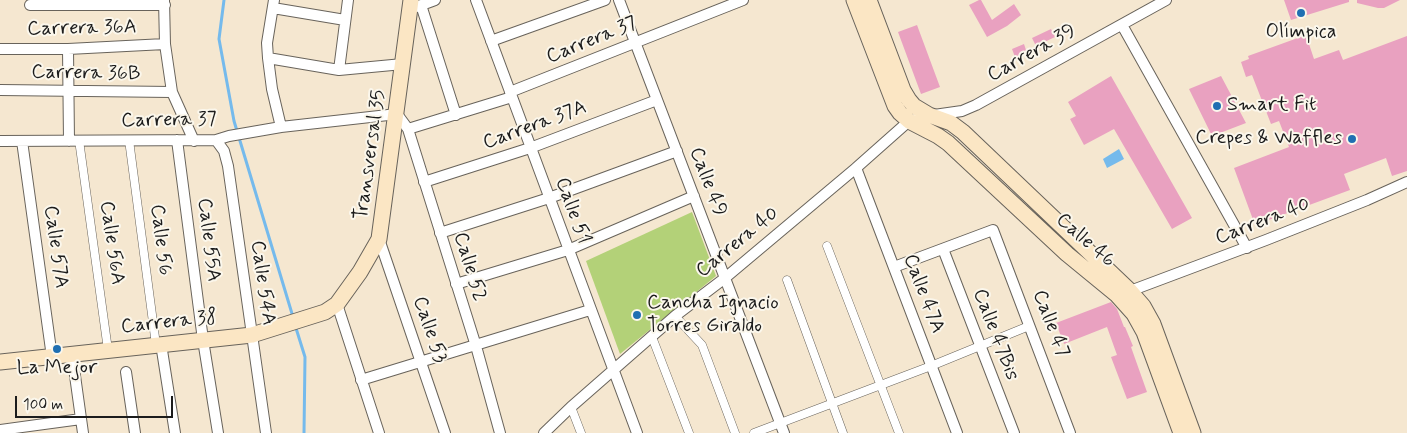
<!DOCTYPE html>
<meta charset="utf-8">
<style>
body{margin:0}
#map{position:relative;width:1407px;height:433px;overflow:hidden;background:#f5e7d0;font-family:Mynerve,sans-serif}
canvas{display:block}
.scale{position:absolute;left:15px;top:396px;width:158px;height:22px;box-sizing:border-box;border:2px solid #1c1c1c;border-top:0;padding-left:6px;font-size:15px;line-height:18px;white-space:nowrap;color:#1c1c1c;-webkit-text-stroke:4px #fbf7ec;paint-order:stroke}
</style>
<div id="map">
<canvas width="1407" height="433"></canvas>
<div class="scale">100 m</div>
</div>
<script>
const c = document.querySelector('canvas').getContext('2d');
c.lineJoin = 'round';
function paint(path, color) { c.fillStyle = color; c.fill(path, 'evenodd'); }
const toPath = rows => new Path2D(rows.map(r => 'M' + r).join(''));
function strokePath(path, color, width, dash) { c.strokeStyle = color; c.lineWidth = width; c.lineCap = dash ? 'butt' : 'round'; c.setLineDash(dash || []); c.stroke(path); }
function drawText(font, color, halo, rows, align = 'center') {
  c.font = font + ' Mynerve,sans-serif'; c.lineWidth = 4; c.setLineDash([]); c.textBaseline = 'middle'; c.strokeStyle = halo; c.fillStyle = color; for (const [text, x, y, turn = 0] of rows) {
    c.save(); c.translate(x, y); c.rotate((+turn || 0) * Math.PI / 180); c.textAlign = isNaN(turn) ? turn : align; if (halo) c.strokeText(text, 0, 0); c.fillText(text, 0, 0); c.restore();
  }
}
const green = toPath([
 [692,212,716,276,620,354,586,261]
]);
const water = toPath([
 [1119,149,1124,159,1107,168,1103,159]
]);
const stream = toPath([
 [224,0,219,39,234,121,293,317],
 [295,325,305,357,304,433]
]);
const building = toPath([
 [979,0,981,0,992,20,1014,4,1021,15,1007,26,987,37,969,5],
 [1284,0,1349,0,1349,2,1291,20],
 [1357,0,1400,0,1384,8,1378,8,1357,3],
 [917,25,940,87,921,94,898,32],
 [1051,29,1055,37,1036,46,1032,38],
 [1306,35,1314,59,1339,50,1343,60,1407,36,1407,171,1392,176,1386,158,1344,174,1350,190,1255,225,1234,168,1289,147,1279,121,1271,124,1252,75,1246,77,1241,62,1249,59,1248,56],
 [1024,44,1027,53,1015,57,1012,49],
 [1111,76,1192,218,1172,229,1114,129,1084,145,1070,119,1076,116,1068,102],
 [1221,76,1246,123,1212,136,1189,89],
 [1111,302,1117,309,1124,327,1125,327,1133,346,1131,347,1147,392,1127,399,1111,357,1117,355,1107,327,1064,344,1056,323]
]);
const pedestrian = toPath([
 [79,140,108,350],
 [129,140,156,345],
 [827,246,899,433],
 [787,280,843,433],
 [675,316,702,345,735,433],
 [652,337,689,433],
 [571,407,581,433],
 [754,433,931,366,1029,326]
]);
const minor = toPath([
 [164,0,165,44,172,92,194,141],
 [274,0,267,43,268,58,272,89,281,127],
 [476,0,637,433],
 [619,0,784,433],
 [30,5,165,5],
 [421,5,456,115],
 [416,7,435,0],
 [273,8,345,20],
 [1122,25,1247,248],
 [491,41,605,0],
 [0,49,68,49,165,44],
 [68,49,69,141],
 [268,58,339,70,403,64],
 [339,70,348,0],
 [0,90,172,92],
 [510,92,743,0],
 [934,115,962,111,976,105,1166,0],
 [408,129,512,97],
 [177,140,203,340,218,433],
 [216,140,224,151,228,166,266,433],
 [0,141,216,140,229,136,281,127,397,114,408,129,476,346,500,433],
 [22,141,52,357],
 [856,168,957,433],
 [424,182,530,148,657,100],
 [440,233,549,198,677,151],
 [379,239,445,433],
 [943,249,1014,433],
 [894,267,993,230,1070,433],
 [456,284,568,250,694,196],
 [1130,291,1266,240,1367,200,1407,182],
 [337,304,379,433],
 [161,344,175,433],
 [72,354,83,433],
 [126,372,135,433],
 [361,380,590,310],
 [0,430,81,419],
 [544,433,571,407,675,316,725,278,856,168,909,121,915,119]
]);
const secondary = toPath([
 [854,0,895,106,900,113,909,121,938,136,948,143,1067,254,1117,295,1134,314,1144,332,1181,433],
 [869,0,903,90,909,100,914,106,929,115,951,123,963,132,1130,291,1143,306,1153,324,1193,433],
 [0,362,252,335,325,312,337,304,360,272,379,239,411,0]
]);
const markers = [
 [1301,13,5,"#1f6fb2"],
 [1217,106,5,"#1f6fb2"],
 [1352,139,5,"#1f6fb2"],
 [637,315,5,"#1f6fb2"],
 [57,349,5,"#1f6fb2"]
];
const streetNames = [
 ["Carrera 36A",82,29,-1],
 ["Carrera 37",592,41,-22],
 ["Carrera 39",1032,54,-29],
 ["Carrera 36B",86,74,1],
 ["Carrera 37",169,121,-1],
 ["Carrera 37A",535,126,-20],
 ["Transversal 35",371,155,-82],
 ["Calle 49",707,182,69],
 ["Calle 51",572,211,70],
 ["Carrera 40",1263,222,-21],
 ["Calle 56",160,240,83],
 ["Calle 55A",208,240,83],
 ["Calle 46",1085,241,41],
 ["Calle 56A",111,243,82],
 ["Carrera 40",738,243,-39],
 ["Calle 57A",55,247,82],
 ["Calle 52",469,267,73],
 ["Calle 54A",262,283,82],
 ["Calle 47A",923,294,69],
 ["Carrera 38",169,323,-6],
 ["Calle 47",1050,324,69],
 ["Calle 53",429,330,71],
 ["Calle 47Bis",995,335,69]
];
const poiNames = [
 ["Olímpica",1301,33],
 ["Smart Fit",1227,106,"left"],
 ["Crepes & Waffles",1342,139,"right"],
 ["Cancha Ignacio",647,304,"left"],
 ["Torres Giraldo",647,327,"left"],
 ["La Mejor",57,369]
];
paint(green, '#b3d178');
paint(water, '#75baec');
strokePath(stream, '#75baec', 3);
paint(building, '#e9a1c0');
strokePath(pedestrian, '#68635b', 9);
strokePath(minor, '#68635b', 12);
strokePath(secondary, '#68635b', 17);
strokePath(pedestrian, '#fff', 8);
strokePath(minor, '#fff', 10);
strokePath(secondary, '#fbe6c4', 15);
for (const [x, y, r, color] of markers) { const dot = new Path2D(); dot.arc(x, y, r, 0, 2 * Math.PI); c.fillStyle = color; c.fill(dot); strokePath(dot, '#fbf7ec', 2); }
drawText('20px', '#1c1c1c', '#fbf7ec', streetNames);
drawText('20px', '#1c1c1c', '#fbf7ec', poiNames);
</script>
